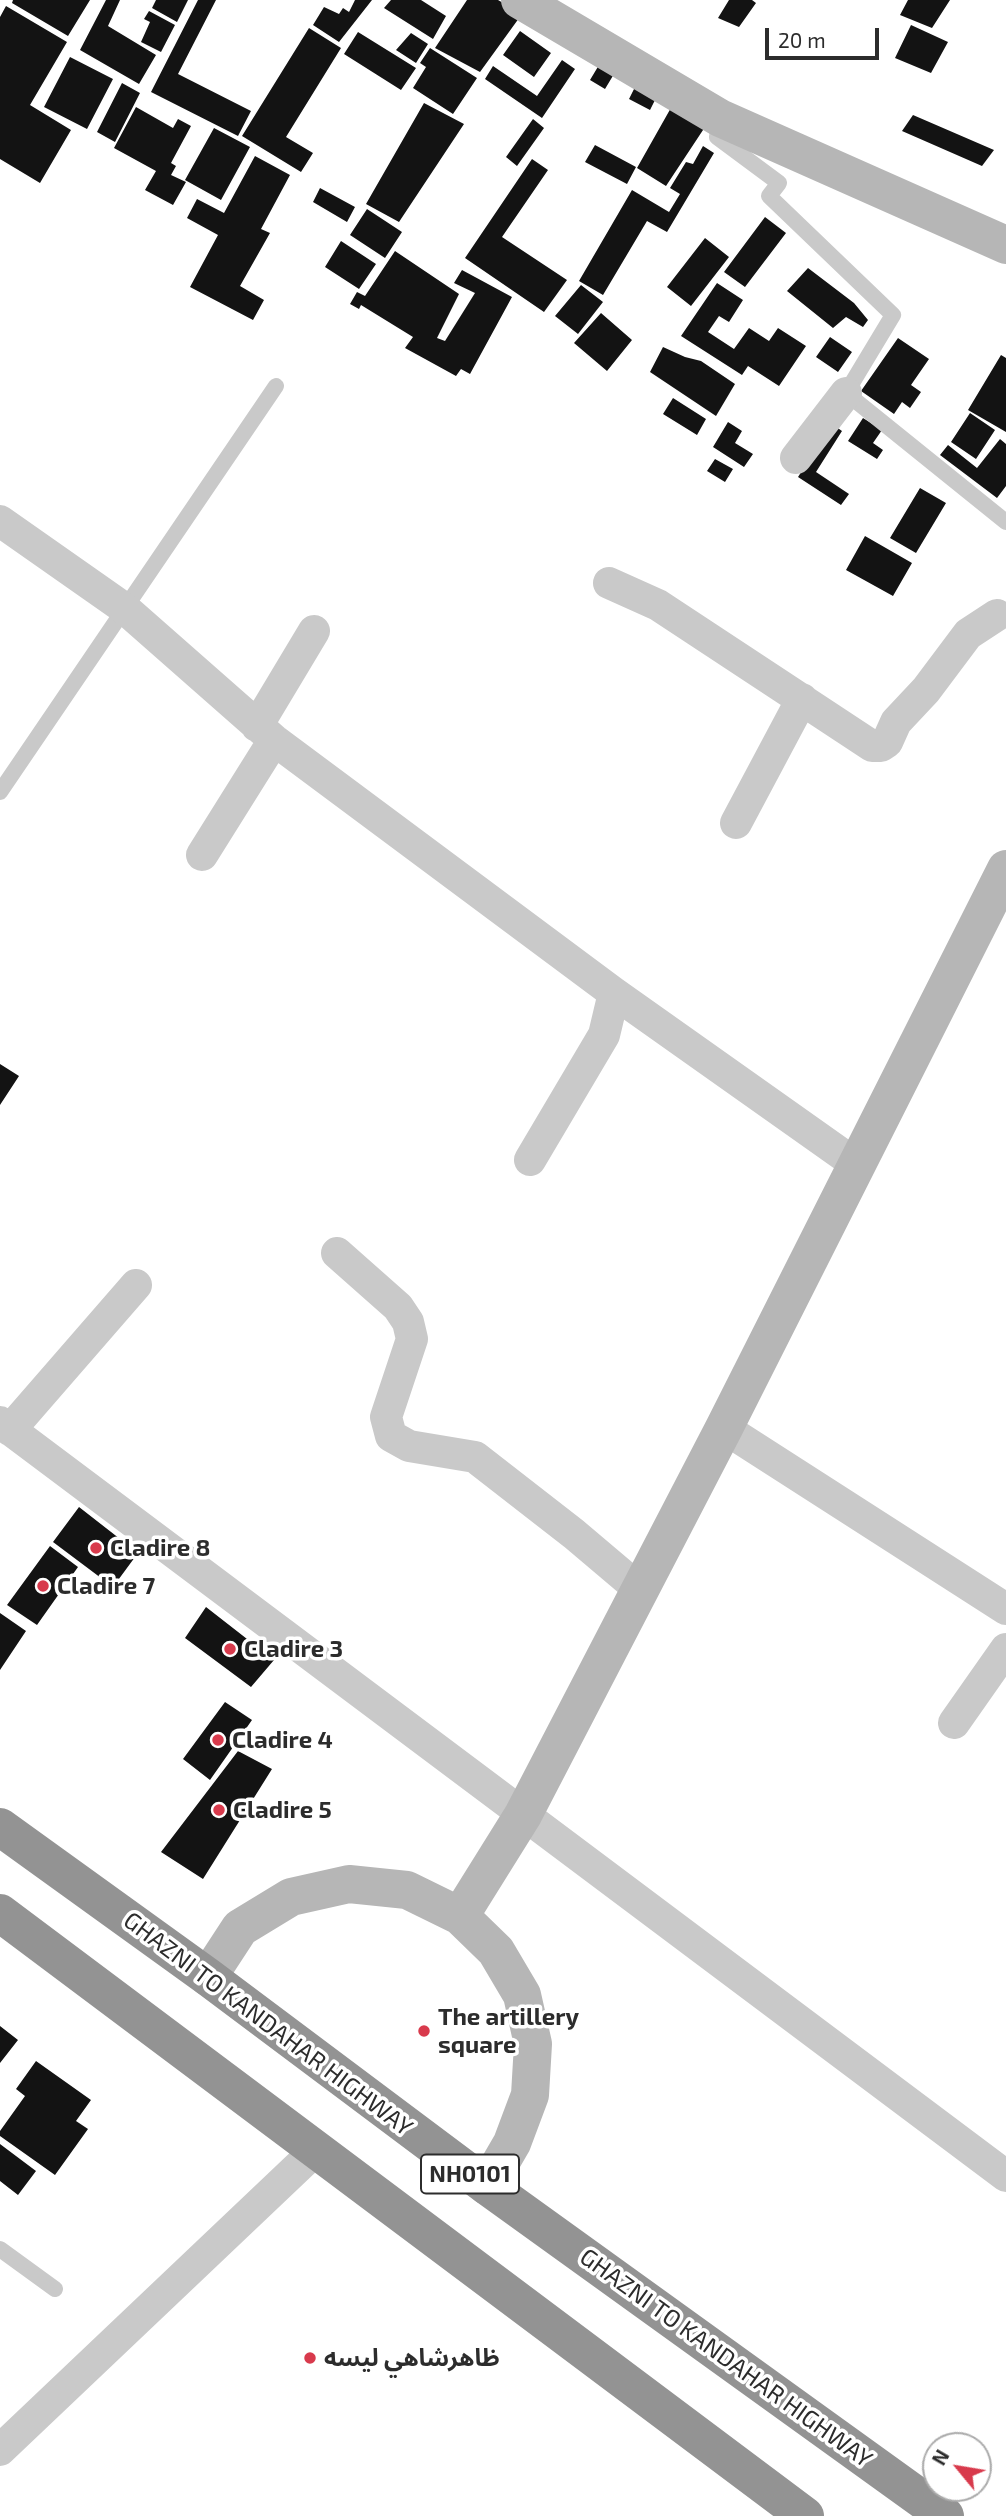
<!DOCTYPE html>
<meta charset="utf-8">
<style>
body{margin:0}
#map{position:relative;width:1006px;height:2516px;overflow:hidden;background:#fff;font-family:"Exo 2",sans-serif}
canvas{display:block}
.north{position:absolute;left:922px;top:2432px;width:70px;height:70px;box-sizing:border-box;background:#fff;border:2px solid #ababab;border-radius:50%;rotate:300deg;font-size:19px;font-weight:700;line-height:28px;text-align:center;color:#2c2c2c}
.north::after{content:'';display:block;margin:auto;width:24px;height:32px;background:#d83a4c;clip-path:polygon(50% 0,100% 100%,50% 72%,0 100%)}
.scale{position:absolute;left:765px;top:28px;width:114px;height:32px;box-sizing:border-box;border:4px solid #2c2c2c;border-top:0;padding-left:9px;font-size:21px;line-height:24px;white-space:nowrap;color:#2c2c2c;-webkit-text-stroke:5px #fff;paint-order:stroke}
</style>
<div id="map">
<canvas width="1006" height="2516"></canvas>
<div class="north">N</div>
<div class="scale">20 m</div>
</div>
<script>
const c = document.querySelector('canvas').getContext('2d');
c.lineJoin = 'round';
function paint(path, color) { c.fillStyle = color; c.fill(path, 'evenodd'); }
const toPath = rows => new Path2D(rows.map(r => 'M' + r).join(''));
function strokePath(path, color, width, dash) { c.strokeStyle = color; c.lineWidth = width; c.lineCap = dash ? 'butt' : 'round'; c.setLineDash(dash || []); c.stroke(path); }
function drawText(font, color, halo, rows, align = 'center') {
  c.font = font + ' "Exo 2","Noto Sans Arabic",sans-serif'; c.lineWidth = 7; c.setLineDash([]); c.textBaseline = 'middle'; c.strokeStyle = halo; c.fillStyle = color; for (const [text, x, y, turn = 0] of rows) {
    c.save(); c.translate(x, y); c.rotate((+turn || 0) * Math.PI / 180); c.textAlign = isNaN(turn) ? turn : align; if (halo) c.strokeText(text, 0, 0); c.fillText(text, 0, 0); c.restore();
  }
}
const building = toPath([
 [13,0,90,0,68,36,12,3],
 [106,0,120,0,108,26,156,55,139,84,80,50],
 [156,0,188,0,177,22,152,8],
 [198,0,216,0,178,74,251,111,238,136,151,92],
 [355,0,372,0,339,42,313,25,324,7,339,14,343,8,349,12],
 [391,0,421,0,446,16,433,39,384,8],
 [467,0,498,0,522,14,480,72,435,48],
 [729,0,752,0,756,3,739,27,718,18],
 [908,0,950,0,932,28,900,15],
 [6,6,67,42,30,105,71,130,40,183,0,159,0,17],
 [149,11,175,25,161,52,141,42,150,22,144,19],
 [911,25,948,42,931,73,895,58],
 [309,28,341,48,286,137,313,153,301,172,242,136],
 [520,31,551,53,534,77,503,55],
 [358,32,416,68,401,90,344,54],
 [411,33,428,44,416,63,396,50],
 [430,48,477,78,453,114,413,88,426,67,420,63],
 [70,57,113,79,87,129,44,107],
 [562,60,575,69,542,118,485,79,493,66,537,96],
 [599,65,614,74,605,89,590,80],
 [122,83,140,93,115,142,97,132],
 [635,87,656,98,650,110,629,99],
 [424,103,464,124,399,222,366,204],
 [672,106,705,127,666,186,637,168],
 [136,107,173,128,178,119,191,126,171,163,176,166,171,175,186,182,173,205,145,190,156,171,114,148],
 [913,115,994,150,982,166,902,131],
 [533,119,544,128,517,166,506,157],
 [214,128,250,147,221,200,185,180],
 [595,145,636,167,627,184,585,162],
 [703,146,714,153,667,232,647,221,603,295,579,281,632,190,669,212,680,194,670,188,686,162,693,164],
 [255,156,290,175,261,229,270,233,240,286,264,300,253,320,190,287,218,235,187,218,197,199,224,213],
 [532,159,548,170,502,237,567,280,544,312,465,258],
 [320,188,355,207,347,222,313,202],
 [367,209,402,232,385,258,350,235],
 [765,217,786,233,745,287,724,272],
 [705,238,729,257,691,306,667,287],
 [341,241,376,264,359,289,325,267],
 [395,251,459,294,437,338,445,341,475,293,454,283,462,270,512,297,470,374,461,369,456,376,405,348,413,337,361,305,359,309,350,304,357,292,365,296],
 [808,268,854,303,868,320,863,327,846,317,833,328,787,291],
 [717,283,743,300,729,322,719,316,708,332,734,349,749,328,769,341,778,328,806,346,779,386,748,366,742,375,681,336],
 [581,285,603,302,578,334,555,316],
 [601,313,632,340,607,371,574,343],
 [830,337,852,352,838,372,816,357],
 [898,338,929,359,911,385,921,392,910,408,902,402,894,414,861,391],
 [663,347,685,357,701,361,735,384,716,416,650,372],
 [1001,355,1006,358,1006,432,968,410],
 [673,398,706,419,697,435,663,414],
 [970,413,995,430,976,459,951,442],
 [863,418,882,430,873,443,883,450,877,459,848,441],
 [728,422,742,431,735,443,753,454,744,467,713,447],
 [832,424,842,431,816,472,849,494,841,505,798,477],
 [1000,439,1006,444,1006,486,997,498,940,455,948,445,977,468],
 [715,459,733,469,725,482,707,471],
 [920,488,946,503,916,553,890,538],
 [865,536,912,563,893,596,846,570],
 [0,1064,19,1076,0,1105],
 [79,1507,138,1553,113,1587,53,1542],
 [50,1546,78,1567,37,1625,7,1605],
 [206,1607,274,1660,251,1687,185,1638],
 [0,1613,26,1631,0,1670],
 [225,1702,252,1720,210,1780,183,1759],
 [238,1751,272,1769,203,1879,161,1852],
 [0,2026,18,2040,0,2063],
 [36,2061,91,2100,76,2121,88,2129,55,2175,0,2136,0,2131,25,2096,16,2089],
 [0,2144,36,2171,18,2195,0,2181]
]);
const lane = toPath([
 [720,120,717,137,779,183,769,196,893,315,846,393,1006,522],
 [0,792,276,386],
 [0,2249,55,2289]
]);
const street = toPath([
 [796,458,846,393],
 [0,521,124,608,274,740,614,993,857,1165],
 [609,583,658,605,872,746,881,746,887,742,896,722,926,690,968,634,997,615],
 [257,726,314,631],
 [736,823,802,699],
 [202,855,274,740],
 [530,1160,604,1035,614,993],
 [337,1253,398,1307,408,1322,412,1339,386,1417,391,1436,409,1446,475,1457,574,1534,639,1589],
 [0,1422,1006,2176],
 [724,1428,1006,1609],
 [10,1430,136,1285],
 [954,1723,1006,1649],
 [0,2450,317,2149]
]);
const secondary = toPath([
 [520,0,720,118,1006,245],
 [460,1916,523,1815,724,1428,1006,869],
 [208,1977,240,1928,291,1897,349,1884,407,1890,460,1916,496,1951,522,1995,533,2044,530,2095,512,2143,487,2186]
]);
const highway = toPath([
 [0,1827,208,1977,487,2186,945,2516],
 [0,1913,805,2516]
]);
const markers = [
 [96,1548,7,"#d83a4c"],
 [43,1586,7,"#d83a4c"],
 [230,1649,7,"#d83a4c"],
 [218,1740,7,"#d83a4c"],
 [219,1810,7,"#d83a4c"],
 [424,2031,7,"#d83a4c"],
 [310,2358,7,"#d83a4c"]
];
const shields = [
 [470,2174,98]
];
const shieldNames = [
 ["NH0101",470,2174]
];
const poiNames = [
 ["Cladire 8",110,1548],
 ["Cladire 7",57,1586],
 ["Cladire 3",244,1649],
 ["Cladire 4",232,1740],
 ["Cladire 5",233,1810],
 ["The artillery",438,2017],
 ["square",438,2045],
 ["ظاهرشاهي لیسه",324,2358]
];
const streetNames = [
 ["GHAZNI TO KANDAHAR HIGHWAY",268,2024,37],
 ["GHAZNI TO KANDAHAR HIGHWAY",726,2358,36]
];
paint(building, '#131313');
strokePath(lane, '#c9c9c9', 16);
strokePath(street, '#c9c9c9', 32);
strokePath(secondary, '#b6b6b6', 38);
strokePath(highway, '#939393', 38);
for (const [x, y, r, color] of markers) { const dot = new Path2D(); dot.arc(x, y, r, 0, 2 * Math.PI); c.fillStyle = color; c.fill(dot); strokePath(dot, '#fff', 2.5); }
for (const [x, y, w] of shields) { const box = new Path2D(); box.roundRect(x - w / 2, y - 19.5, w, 39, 5); c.fillStyle = '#fff'; c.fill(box); strokePath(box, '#2c2c2c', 2); }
drawText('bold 23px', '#2c2c2c', null, shieldNames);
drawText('bold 24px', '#2c2c2c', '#fff', poiNames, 'left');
drawText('24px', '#2c2c2c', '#fff', streetNames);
</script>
